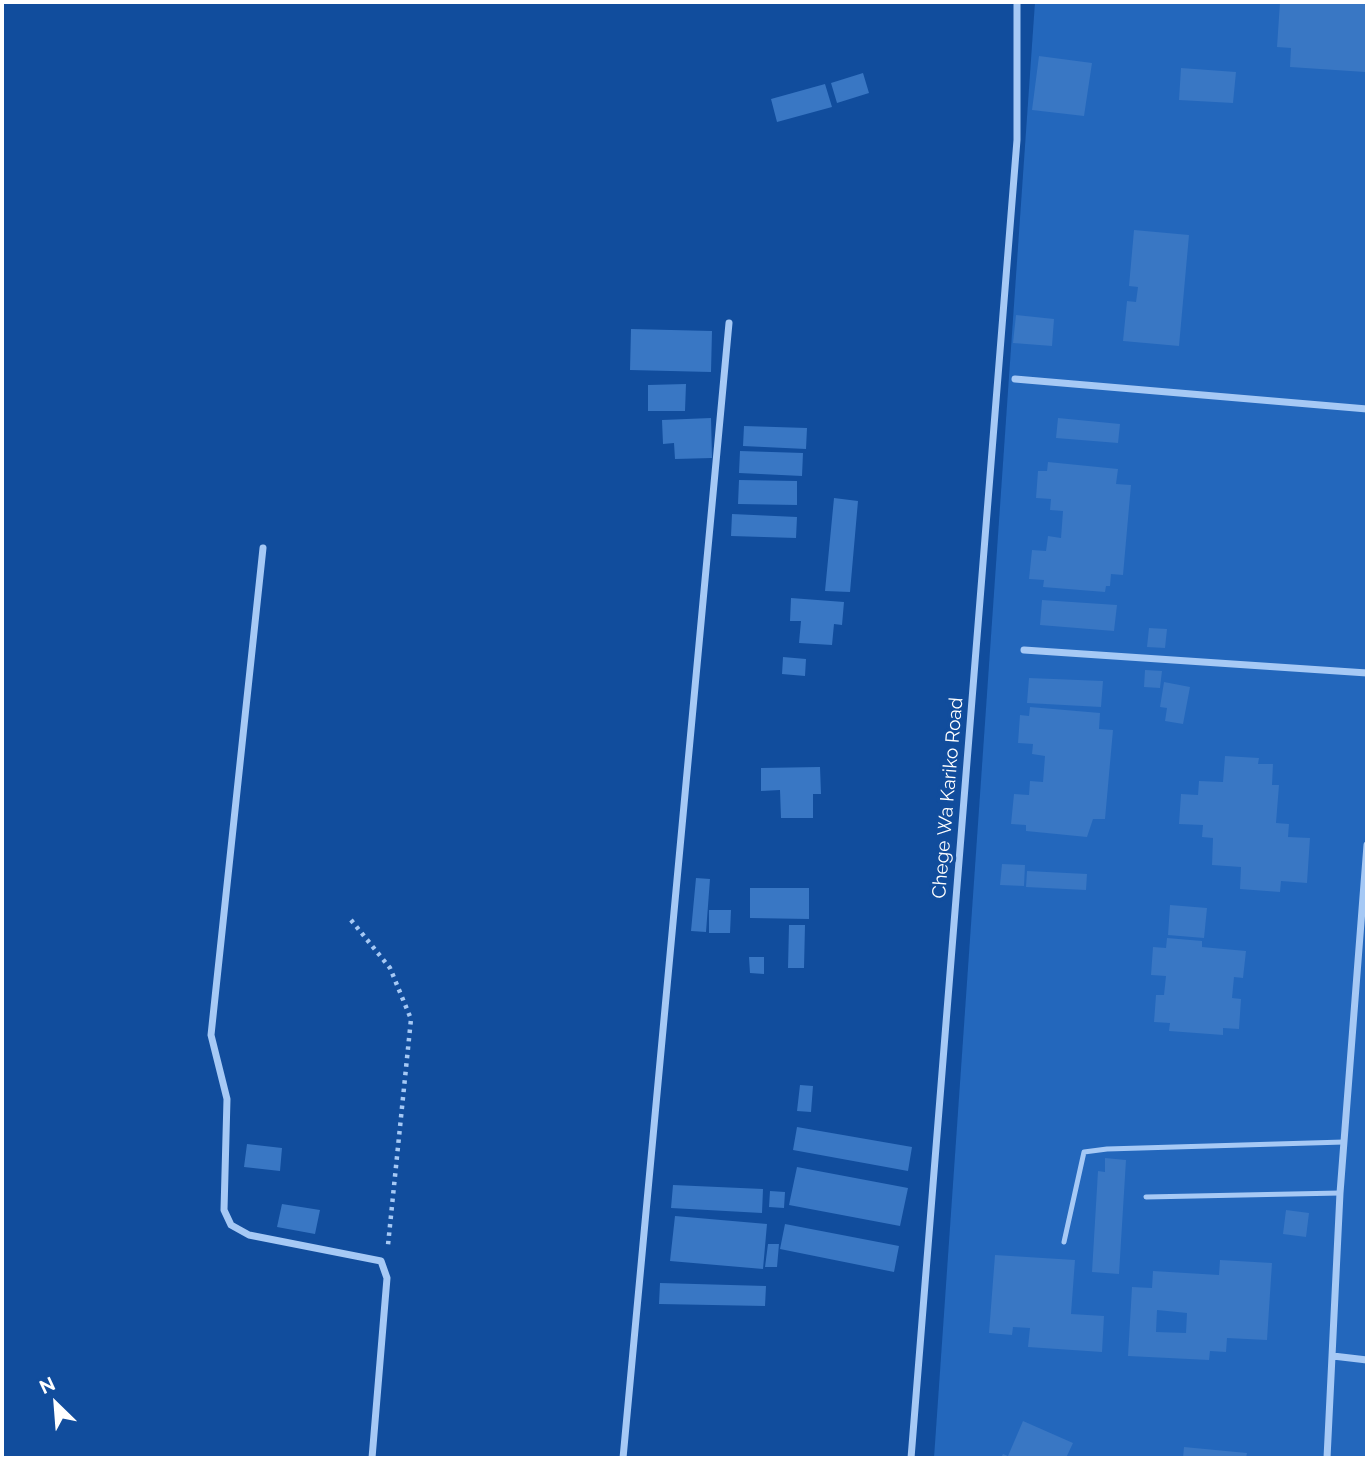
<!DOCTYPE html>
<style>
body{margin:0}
#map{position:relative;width:1369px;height:1460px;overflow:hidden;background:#114d9d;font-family:Raleway,sans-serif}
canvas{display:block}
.frame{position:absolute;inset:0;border:4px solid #fff;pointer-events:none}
.north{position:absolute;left:21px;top:1369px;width:70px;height:70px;-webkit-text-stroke:5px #114d9d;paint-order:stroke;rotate:335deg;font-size:19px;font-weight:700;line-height:28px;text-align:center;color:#fff}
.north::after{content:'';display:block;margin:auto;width:24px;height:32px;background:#fff;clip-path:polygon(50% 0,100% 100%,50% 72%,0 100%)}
</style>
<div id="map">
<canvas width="1369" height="1460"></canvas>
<div class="frame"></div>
<div class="north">N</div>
</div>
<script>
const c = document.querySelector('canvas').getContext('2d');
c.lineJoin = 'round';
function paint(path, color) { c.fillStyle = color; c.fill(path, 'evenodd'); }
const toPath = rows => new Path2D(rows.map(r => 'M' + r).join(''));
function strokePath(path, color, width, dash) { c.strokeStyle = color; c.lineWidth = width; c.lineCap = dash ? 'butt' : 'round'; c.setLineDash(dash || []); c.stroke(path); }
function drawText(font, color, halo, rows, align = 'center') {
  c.font = font + ' Raleway,sans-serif'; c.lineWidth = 7; c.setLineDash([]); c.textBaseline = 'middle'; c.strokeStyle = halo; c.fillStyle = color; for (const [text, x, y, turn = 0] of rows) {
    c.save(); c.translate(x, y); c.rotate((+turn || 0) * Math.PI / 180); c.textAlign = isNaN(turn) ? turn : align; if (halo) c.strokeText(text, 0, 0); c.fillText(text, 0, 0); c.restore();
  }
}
const green = toPath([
 [1035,2,1367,2,1367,1458,934,1458]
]);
const building = toPath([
 [1280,2,1367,2,1365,72,1290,67,1291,48,1277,47],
 [1039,56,1092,63,1084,116,1032,110],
 [1181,68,1236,72,1233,103,1179,100],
 [863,73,869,93,837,103,831,83],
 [825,84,832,107,777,122,771,99],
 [1134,230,1189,235,1179,346,1123,341,1127,301,1136,302,1138,287,1129,286],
 [1016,315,1054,319,1052,346,1013,343],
 [631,329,712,331,711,372,630,370],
 [686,384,685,411,648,411,648,385],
 [711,418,712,458,675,459,674,443,663,444,662,420],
 [1058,418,1120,424,1118,443,1056,438],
 [744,426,807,428,806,449,743,446],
 [740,451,803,453,802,476,739,473],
 [1048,462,1118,469,1116,484,1131,485,1123,575,1111,574,1110,586,1106,586,1105,592,1043,587,1044,580,1029,579,1032,550,1046,551,1048,536,1061,538,1063,511,1050,510,1051,499,1036,498,1038,471,1047,471],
 [739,480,797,481,797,505,738,504],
 [834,498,858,501,850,592,825,591],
 [732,514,797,517,796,538,731,536],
 [791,598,844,602,842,625,834,624,832,645,799,643,801,621,790,621],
 [1042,600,1117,605,1114,631,1040,625],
 [1149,628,1167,629,1165,648,1147,647],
 [783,657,806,659,805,676,782,674],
 [1145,670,1162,671,1160,688,1144,687],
 [1029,678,1103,681,1101,707,1027,703],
 [1164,682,1190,687,1183,724,1165,721,1167,708,1160,707],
 [1030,707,1100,713,1099,729,1113,730,1105,819,1093,819,1087,837,1026,831,1026,825,1011,824,1014,794,1029,795,1030,781,1043,782,1045,756,1032,754,1033,744,1018,743,1020,715,1029,716],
 [1225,756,1259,758,1258,764,1273,764,1272,785,1279,785,1276,823,1289,824,1288,837,1310,838,1307,883,1281,881,1280,892,1240,889,1241,867,1212,865,1213,838,1202,837,1203,825,1179,824,1181,794,1198,795,1199,781,1223,782],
 [820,767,821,794,813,794,813,818,781,818,780,790,761,791,761,768],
 [1002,864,1025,865,1024,886,1000,885],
 [1027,871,1087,874,1086,890,1026,887],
 [696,878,710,879,706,932,691,931],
 [750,888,809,888,809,919,750,918],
 [1170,905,1207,908,1204,938,1168,935],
 [709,910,731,910,730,933,709,933],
 [789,925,805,925,804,968,788,968],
 [1167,938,1202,941,1202,947,1246,951,1243,978,1234,977,1232,998,1241,999,1239,1029,1223,1028,1223,1035,1169,1031,1170,1023,1154,1022,1156,995,1164,995,1166,976,1151,975,1153,947,1166,948],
 [749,957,764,957,764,974,750,973],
 [800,1085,813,1086,811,1112,797,1111],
 [797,1127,912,1147,908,1171,793,1150],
 [247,1144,282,1148,280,1171,244,1167],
 [1105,1158,1126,1160,1119,1274,1092,1272,1098,1171,1105,1172],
 [797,1167,908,1188,900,1226,789,1205],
 [673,1185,763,1189,762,1213,671,1208],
 [770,1191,785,1192,784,1208,769,1207],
 [282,1204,320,1210,315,1234,277,1227],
 [1286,1210,1309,1213,1306,1237,1283,1234],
 [675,1216,767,1224,763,1269,670,1261],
 [785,1224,899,1246,894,1272,780,1249],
 [768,1244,779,1244,777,1267,765,1267],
 [995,1255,1075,1260,1071,1314,1104,1316,1102,1352,1028,1347,1030,1328,1013,1327,1012,1335,989,1333],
 [1220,1260,1272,1263,1267,1340,1227,1338,1226,1352,1210,1351,1209,1360,1128,1356,1132,1287,1152,1288,1153,1271,1219,1275],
 [1157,1310,1187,1313,1186,1333,1156,1332],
 [660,1283,766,1286,765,1306,659,1304],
 [1023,1421,1073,1443,1066,1458,1001,1458,1003,1454,1008,1456],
 [1184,1447,1247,1453,1246,1458,1183,1458]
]);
const path = toPath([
 [351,920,390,968,411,1019,388,1245]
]);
const lane = toPath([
 [1146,1197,1340,1193],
 [1064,1242,1084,1152,1107,1149,1344,1142]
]);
const street = toPath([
 [1015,379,1367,409],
 [263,548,211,1035,227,1099,224,1210,231,1225,249,1235,381,1261,387,1278,372,1458],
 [1024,650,1367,673],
 [1333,1356,1367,1360],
 [623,1458,729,323],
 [911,1458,1017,140,1017,2],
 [1327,1458,1340,1193,1367,845]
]);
const streetNames = [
 ["Chege Wa Kariko Road",948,798,-85]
];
paint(green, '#2367bc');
paint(building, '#3977c4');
strokePath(path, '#a6c9f5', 4.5, [3.5, 5]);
strokePath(lane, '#a6c9f5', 5);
strokePath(street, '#a6c9f5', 7);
drawText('19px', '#fff', '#114d9d', streetNames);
</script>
